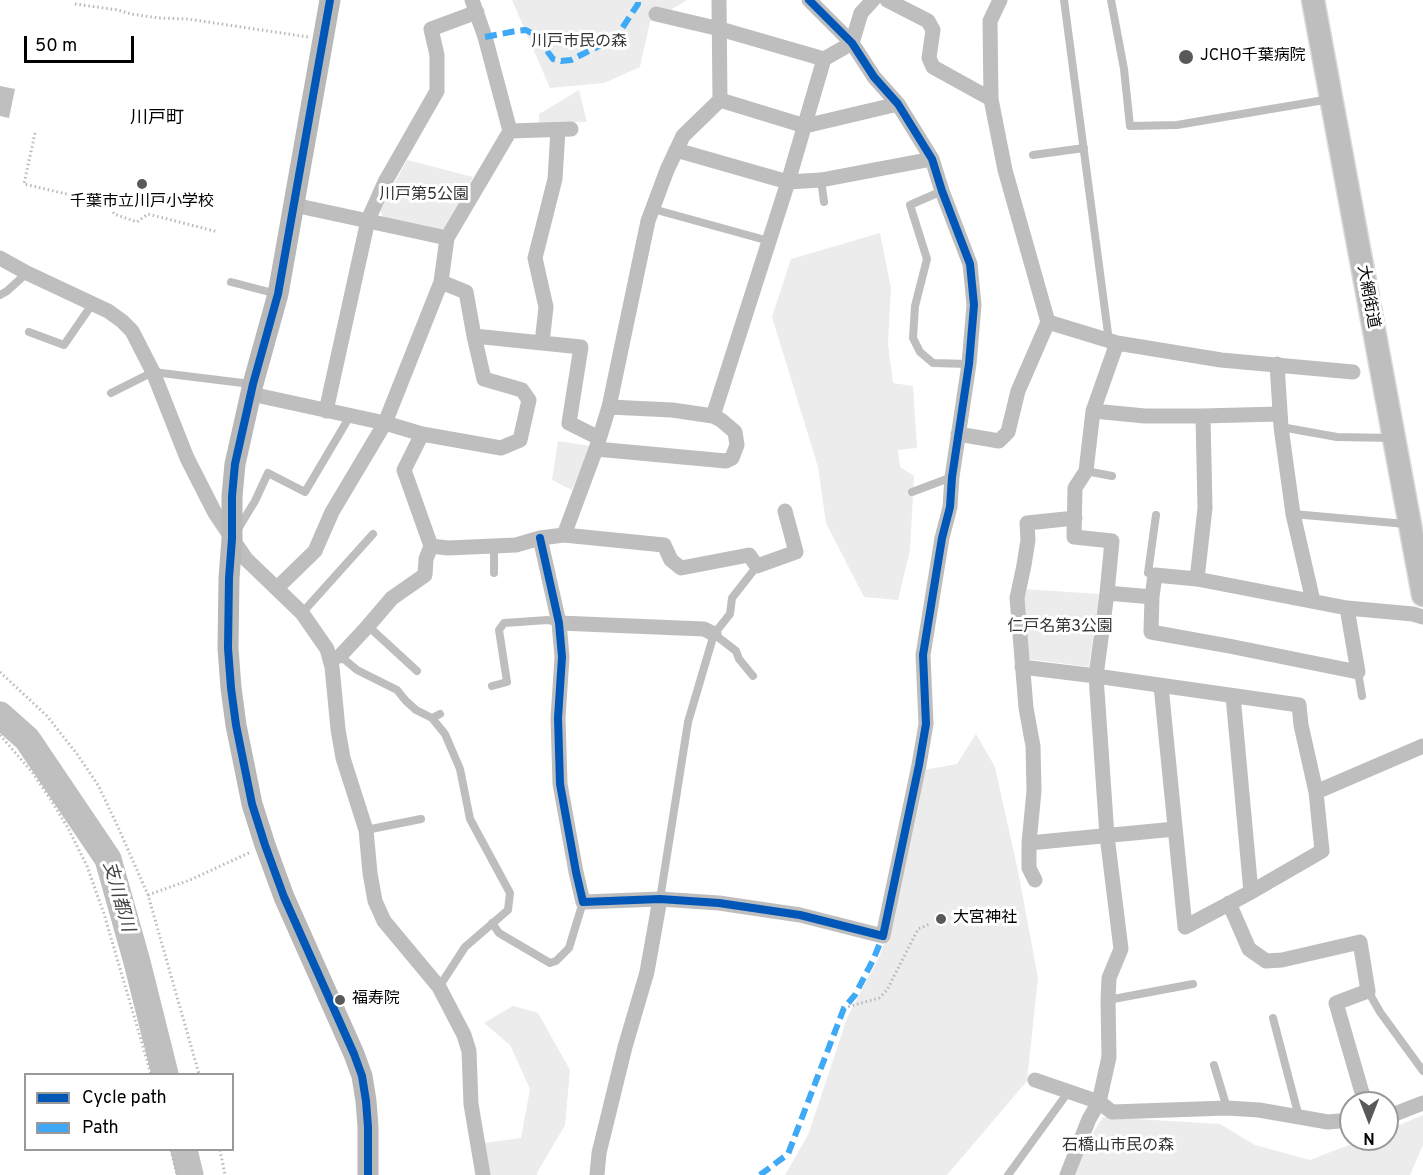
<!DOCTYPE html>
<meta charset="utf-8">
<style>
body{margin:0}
#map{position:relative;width:1423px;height:1175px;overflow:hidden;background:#fff;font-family:Overpass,sans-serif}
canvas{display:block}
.legend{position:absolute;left:24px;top:1073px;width:210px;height:78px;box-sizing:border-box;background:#fff;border:2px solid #999;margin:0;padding:8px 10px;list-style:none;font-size:18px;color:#000}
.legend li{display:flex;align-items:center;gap:12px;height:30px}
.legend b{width:30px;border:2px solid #999}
.north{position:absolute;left:1339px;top:1091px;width:60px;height:60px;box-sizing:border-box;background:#fff;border:2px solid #999;border-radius:50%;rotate:180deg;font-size:16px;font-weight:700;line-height:24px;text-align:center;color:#000}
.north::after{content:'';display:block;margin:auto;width:21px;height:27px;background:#595959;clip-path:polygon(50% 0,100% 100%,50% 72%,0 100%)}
.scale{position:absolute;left:24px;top:36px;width:110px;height:27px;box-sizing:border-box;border:3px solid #000;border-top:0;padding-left:8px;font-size:18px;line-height:21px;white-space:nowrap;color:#000;-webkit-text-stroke:4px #fff;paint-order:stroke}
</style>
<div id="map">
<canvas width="1423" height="1175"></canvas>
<ul class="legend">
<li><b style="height:8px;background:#0057b8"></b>Cycle path</li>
<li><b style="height:8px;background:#3fa9f5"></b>Path</li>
</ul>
<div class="north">N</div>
<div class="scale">50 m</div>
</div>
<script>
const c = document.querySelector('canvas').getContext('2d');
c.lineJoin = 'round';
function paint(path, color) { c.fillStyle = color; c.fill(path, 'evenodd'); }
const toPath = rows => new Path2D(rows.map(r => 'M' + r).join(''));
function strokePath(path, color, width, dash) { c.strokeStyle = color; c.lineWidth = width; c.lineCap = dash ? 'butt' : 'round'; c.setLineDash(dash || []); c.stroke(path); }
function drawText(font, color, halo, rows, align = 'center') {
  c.font = font + ' Overpass,"Noto Sans JP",sans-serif'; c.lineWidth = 6; c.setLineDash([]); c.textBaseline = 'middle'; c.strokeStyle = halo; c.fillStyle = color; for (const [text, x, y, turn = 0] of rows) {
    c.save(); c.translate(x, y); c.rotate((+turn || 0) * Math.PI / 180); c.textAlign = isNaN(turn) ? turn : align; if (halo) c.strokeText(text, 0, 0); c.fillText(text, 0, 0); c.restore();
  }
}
const green = toPath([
 [512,0,687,0,650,22,640,67,604,83,550,88],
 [579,90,587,122,539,123,539,114],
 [407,160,473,177,448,227,439,230,383,217,380,210],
 [880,233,891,288,888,344,893,383,913,386,917,448,898,450,900,467,914,476,910,550,898,600,864,597,826,523,818,467,772,317,791,259],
 [558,441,591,446,572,490,552,480],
 [1023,589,1099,594,1089,667,1029,659],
 [976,734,995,767,1018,871,1038,978,1027,1081,947,1175,785,1175,808,1135,847,1018,879,957,891,927,918,771,957,764],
 [513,1006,538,1013,570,1070,565,1125,537,1173,537,1175,486,1175,483,1143,521,1138,530,1089,510,1045,484,1023],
 [1423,1115,1423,1145,1410,1175,1072,1175,1093,1133,1103,1117,1220,1124,1255,1145,1310,1160,1364,1139,1387,1139,1387,1130]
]);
const water = toPath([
 [0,86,15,89,9,118,0,116]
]);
const river = toPath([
 [0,715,27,739,108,859,137,962,165,1074],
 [184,1150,190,1175]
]);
const path = toPath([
 [75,4,118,10,131,14,159,18,188,19,308,37],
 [35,133,24,184,109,204,114,214,137,222,148,214,218,232],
 [0,672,47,716,77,754,98,785,118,827,148,895,199,1074],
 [0,735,32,772,51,800,68,828,87,866,104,914,151,1074],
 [148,895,190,880,251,852],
 [844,1008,879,998,887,990,918,929,930,924],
 [171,1150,177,1175],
 [220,1150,225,1175]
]);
const lane = toPath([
 [1064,0,1109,341],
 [1111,0,1124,69,1130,126,1177,125,1330,99],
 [1033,155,1084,148],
 [821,180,824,202],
 [942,191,910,205,927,259,915,306,913,338,920,352,933,363,969,364],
 [653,209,769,241],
 [231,282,277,294],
 [0,295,7,291,27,273],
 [29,332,64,345,93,303],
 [111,393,153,372,251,384],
 [1281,427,1337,437,1392,438],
 [1086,471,1112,476],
 [912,492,952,477],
 [1293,514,1406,524],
 [238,529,255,501,268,473,305,492,350,416],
 [494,546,494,573],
 [1155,575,1148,573,1156,515],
 [302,613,373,534],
 [368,626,417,671],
 [714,634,736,651,739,659,753,676],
 [339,655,357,670,397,690,406,701,416,710,432,718,445,734,460,769,470,819,510,893,508,910,465,947,439,987],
 [1358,672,1362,696],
 [492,686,507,682,499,630,504,623,548,620,559,623],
 [432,718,440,714],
 [366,830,421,819],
 [660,899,688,722,714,634,730,614,732,598,757,566],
 [492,923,499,933,550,963,556,961,569,948,583,902],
 [1368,991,1380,1012,1423,1071],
 [1108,1000,1193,984],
 [1273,1018,1299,1117],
 [1214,1065,1227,1108],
 [1008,1175,1069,1091]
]);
const street = toPath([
 [887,0,928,21,933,30,929,58,933,67,991,99],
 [656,14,720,29,824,59,852,43,861,13,873,0],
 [720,100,805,126,898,104],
 [510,131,571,129],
 [676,150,788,182,821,180,932,159],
 [294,205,447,238],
 [0,258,27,273,108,311,122,321,132,331,153,372,187,458,215,513,246,559,302,613,327,649,332,667,338,729,343,758,366,830,370,873,375,901,384,921,439,987,464,1035,469,1051,471,1104,483,1175],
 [1048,322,1117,343,1221,360,1353,372],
 [474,336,581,347,569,423,599,438],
 [542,343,546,307,535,258,555,179,558,130],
 [1277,364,1281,427,1293,514,1313,601],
 [251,394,385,423,422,434,501,448,520,440,529,400,522,390,484,379,474,336,466,292,441,282],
 [326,411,368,220,385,182,437,91,437,55,431,29,477,12],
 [1093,411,1145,416,1203,416,1279,414],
 [713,416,788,182,824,59],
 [958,434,999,441,1008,432,1018,391,1048,322,1005,170,991,99,990,21,1000,0],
 [596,449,726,461,732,458,737,445,735,432,721,420,713,416,672,410,609,407],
 [564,535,596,449,609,407,648,221,667,170,683,136,720,100,719,0],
 [540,538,559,623,562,657,558,718,560,784,576,872,583,902,660,899,719,903,800,915,883,936,919,765,926,724,923,655,942,538,950,507,952,477,969,364,974,305,970,264,942,191,932,159,898,104,874,77,852,43,809,0],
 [431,546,448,548,516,545,540,538,564,535,664,545,671,560,681,568,749,555,757,566,796,552,785,511],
 [1197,579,1205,508,1203,416],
 [277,588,315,551,332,512,385,423,441,282,447,238,510,131,485,37,472,0],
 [1107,593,1152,597],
 [1347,608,1358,672,1229,646,1151,632,1152,597,1155,575,1197,579,1347,608,1413,614,1423,617],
 [559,623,704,629,714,634],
 [340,656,368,626,392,598,425,575,426,559,431,546,404,470,422,434],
 [1022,667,1096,676,1299,705,1301,725,1316,792,1322,851,1251,892,1185,927,1161,686],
 [1233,696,1251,892],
 [1316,792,1423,746],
 [1029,843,1175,829],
 [1035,880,1029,868,1029,843,1034,791,1033,746,1026,708,1017,598,1024,565,1028,540,1027,523,1075,518],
 [1229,903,1249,949,1266,961,1282,960,1360,942,1368,991,1336,1003,1365,1103],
 [1035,1080,1099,1102,1112,1112,1227,1108,1259,1110,1328,1122,1351,1120],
 [1387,1117,1423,1103],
 [597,1175,599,1153,625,1047,647,972,660,899],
 [1067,1175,1089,1119,1099,1102,1109,1057,1108,1000,1109,978,1121,949,1107,836,1096,676,1107,593,1112,541,1074,537,1075,488,1086,471,1093,411,1117,343]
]);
const secondary = toPath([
 [330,0,278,294,253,384,235,464,232,496,232,539,229,578,228,648,231,688,236,725,252,804,265,845,284,897,354,1054,362,1076,366,1101,368,1127,368,1175]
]);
const primary = toPath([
 [1313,0,1423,595]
]);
const quiet = toPath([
 [485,37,516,31,526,30,535,35,553,59,561,61,571,60,603,44,619,33,638,4,638,0],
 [760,1175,788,1154,844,1008,855,995,873,960,883,936]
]);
const cycleway = toPath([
 [330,0,278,294,253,384,235,464,232,496,232,539,229,578,228,648,231,688,236,725,252,804,265,845,284,897,354,1054,362,1076,366,1101,368,1127,368,1175],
 [540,538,559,623,562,657,558,718,560,784,576,872,583,902,660,899,719,903,800,915,883,936,919,765,926,724,923,655,942,538,950,507,952,477,969,364,974,305,970,264,942,191,932,159,898,104,874,77,852,43,809,0]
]);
const markers = [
 [1186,57,8,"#595959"],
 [142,184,6,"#595959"],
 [941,919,6,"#595959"],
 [340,1000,6,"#595959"]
];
const parkNames = [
 ["川戸市民の森",579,43],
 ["川戸第5公園",424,196],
 ["仁戸名第3公園",1060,628],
 ["石橋山市民の森",1118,1147]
];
const poiNames = [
 ["JCHO千葉病院",1200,57],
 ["千葉市立川戸小学校",142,203,"center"],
 ["大宮神社",953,919],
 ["福寿院",352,1000]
];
const streetNames = [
 ["大網街道",1367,297,80]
];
const neighbourhoodNames = [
 ["川戸町",157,119]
];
const waterNames = [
 ["支川都川",117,897,74]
];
paint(green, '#ececec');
paint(water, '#bfbfbf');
strokePath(river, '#bfbfbf', 27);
strokePath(primary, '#dbdbdb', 25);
strokePath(path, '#b9b9b9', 3, [1.5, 3]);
strokePath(lane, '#bebebe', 8);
strokePath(street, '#bebebe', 15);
strokePath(secondary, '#b8b8b8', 21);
strokePath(primary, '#bebebe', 22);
strokePath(quiet, '#3fa9f5', 6, [12, 6]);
strokePath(cycleway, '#0057b8', 8);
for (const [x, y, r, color] of markers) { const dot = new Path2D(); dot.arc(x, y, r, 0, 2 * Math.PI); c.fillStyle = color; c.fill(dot); strokePath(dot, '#fff', 2); }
drawText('16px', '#333', '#fff', parkNames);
drawText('16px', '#000', '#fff', poiNames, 'left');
drawText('16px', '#000', '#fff', streetNames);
drawText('18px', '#000', '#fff', neighbourhoodNames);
drawText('italic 18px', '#444', '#fff', waterNames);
</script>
